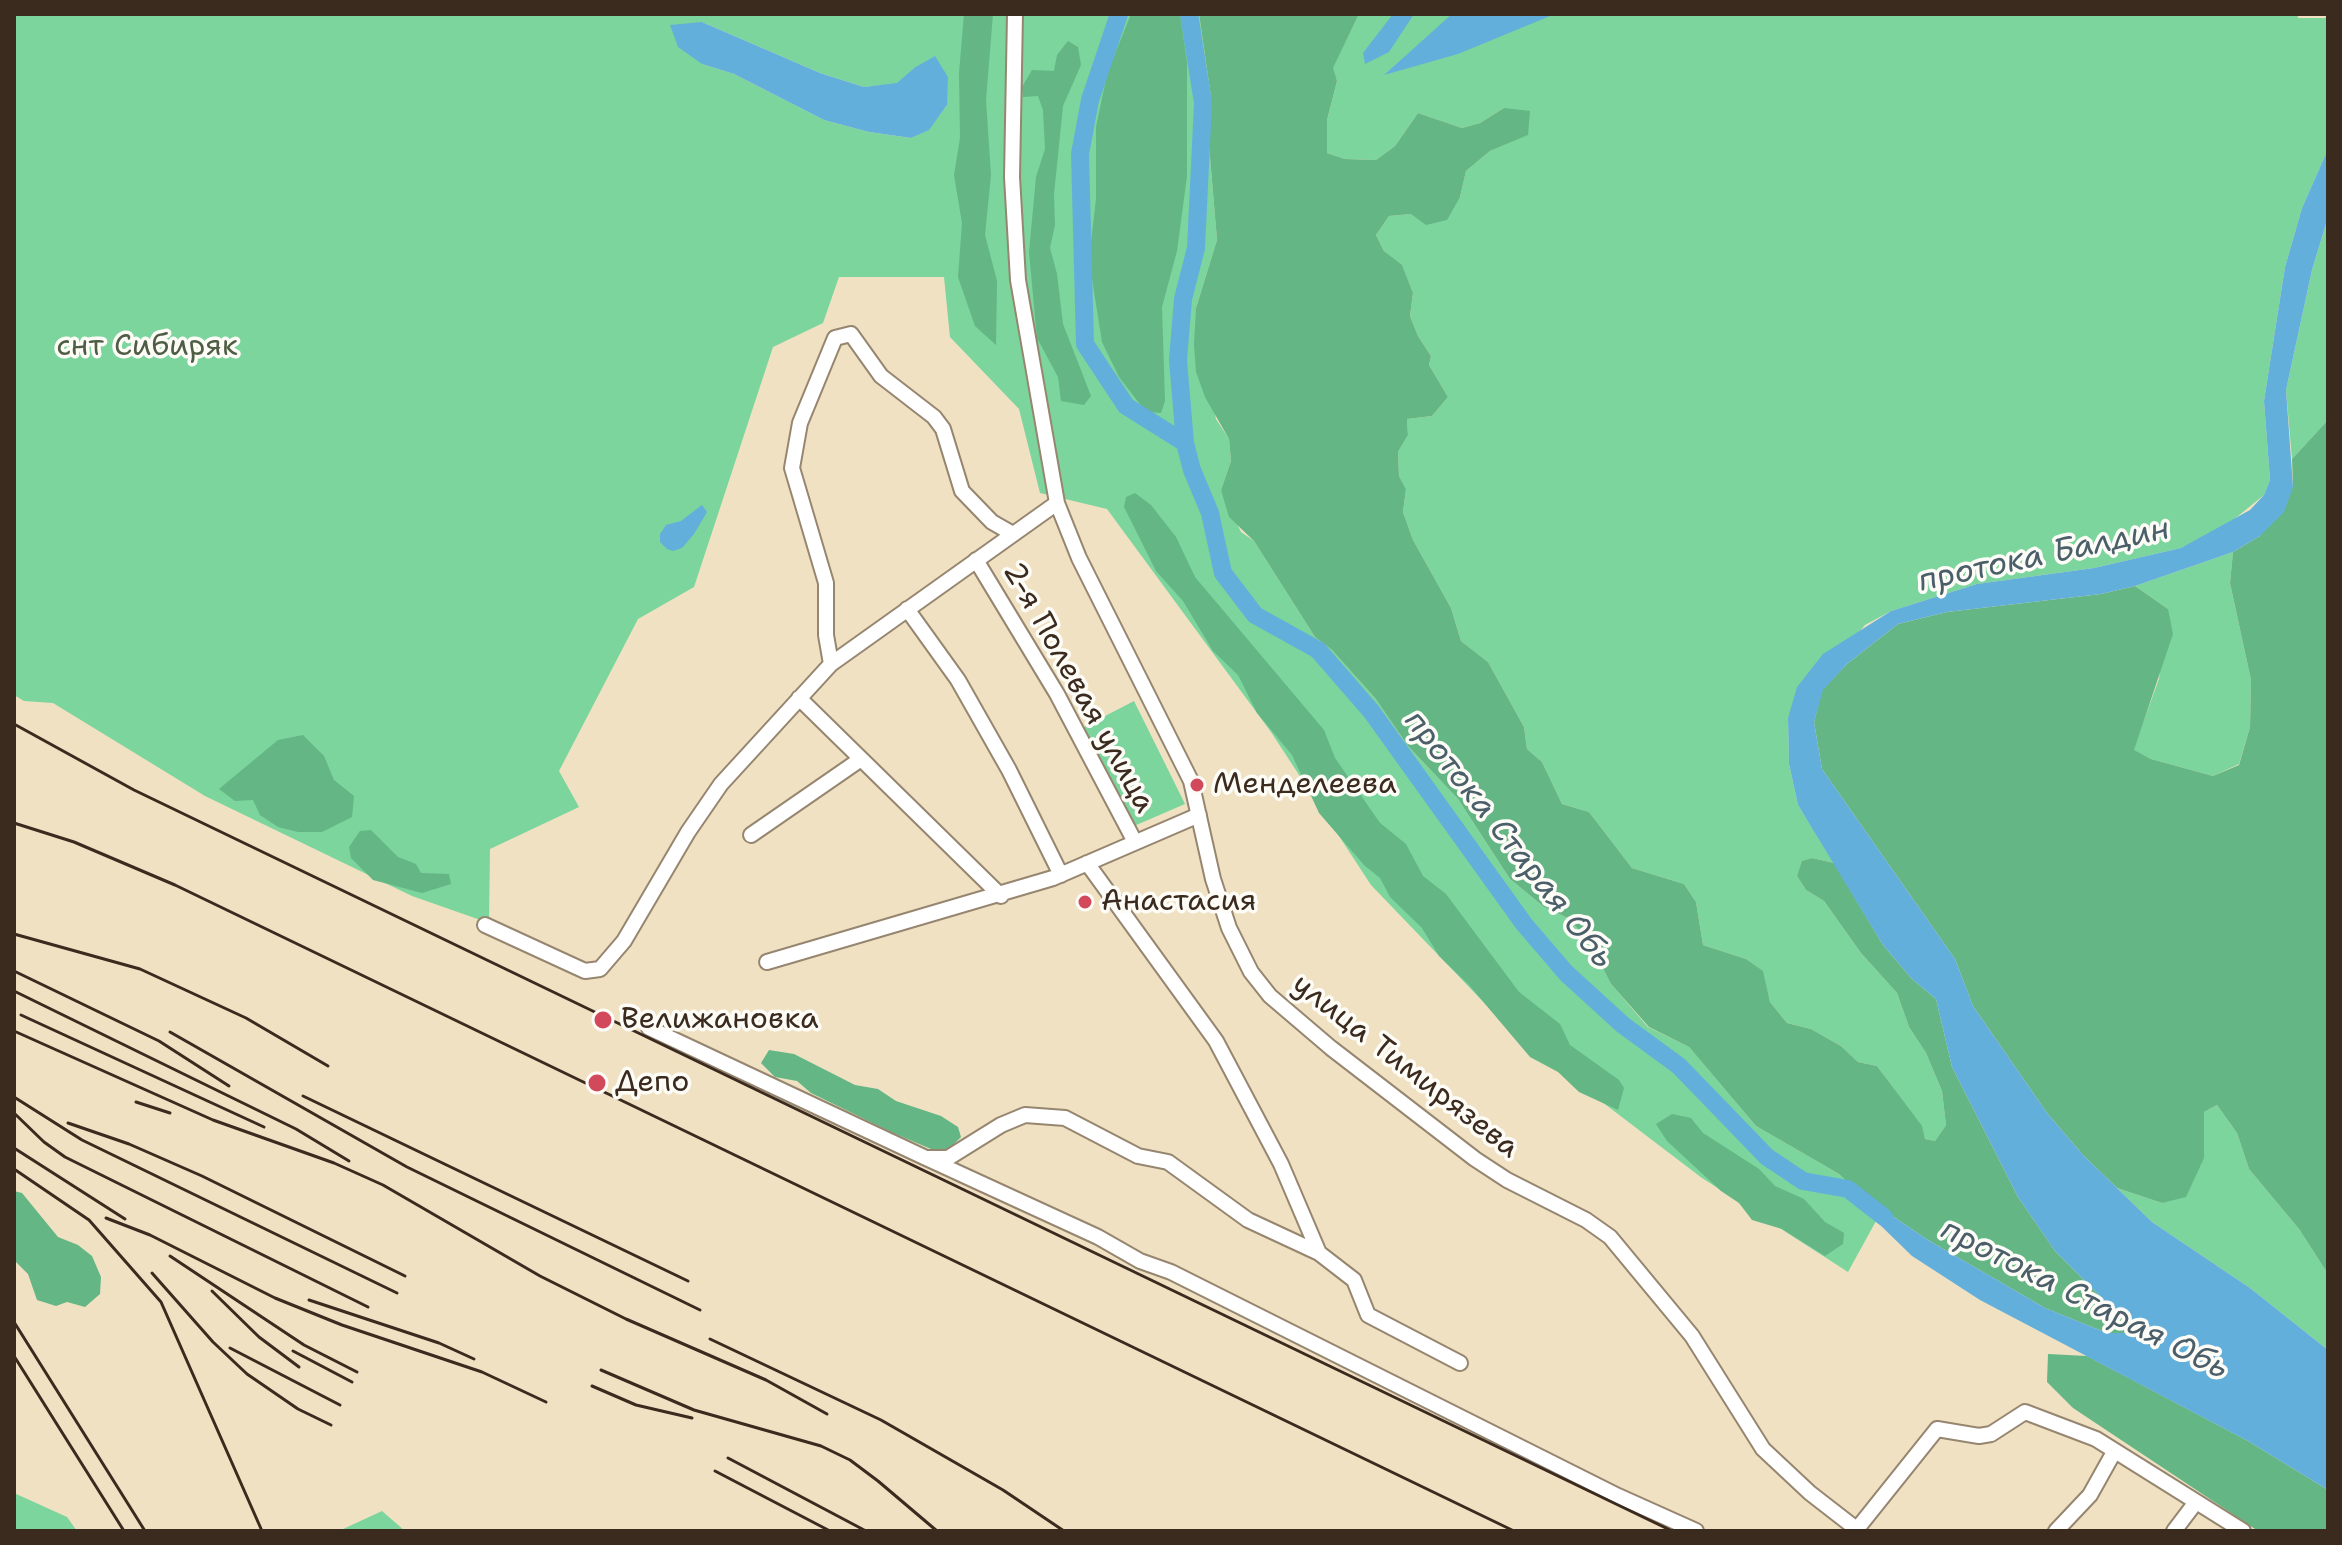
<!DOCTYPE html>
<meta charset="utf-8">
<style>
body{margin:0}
#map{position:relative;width:2342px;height:1545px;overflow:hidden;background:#f0e1c3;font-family:"Shantell Sans",sans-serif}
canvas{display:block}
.frame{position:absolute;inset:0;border:16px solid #3b2a1e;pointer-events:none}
</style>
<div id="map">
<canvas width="2342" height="1545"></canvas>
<div class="frame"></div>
</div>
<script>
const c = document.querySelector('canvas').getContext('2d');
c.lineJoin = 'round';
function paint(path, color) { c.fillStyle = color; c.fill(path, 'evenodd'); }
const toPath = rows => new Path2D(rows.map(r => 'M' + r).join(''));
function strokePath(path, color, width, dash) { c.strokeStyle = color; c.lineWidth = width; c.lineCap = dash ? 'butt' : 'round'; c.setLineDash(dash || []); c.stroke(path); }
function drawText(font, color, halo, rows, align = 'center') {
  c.font = font + ' "Shantell Sans",sans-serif'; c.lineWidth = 7; c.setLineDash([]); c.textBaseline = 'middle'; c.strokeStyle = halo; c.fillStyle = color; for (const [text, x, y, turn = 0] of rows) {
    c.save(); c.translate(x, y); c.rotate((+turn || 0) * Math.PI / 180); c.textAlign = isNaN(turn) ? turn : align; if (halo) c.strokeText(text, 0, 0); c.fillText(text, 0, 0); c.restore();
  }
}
const green = toPath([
 [14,14,1199,14,1211,97,1209,145,1217,240,1196,308,1216,419,1229,439,1231,461,1221,490,1241,532,1254,541,1315,637,1332,650,1375,698,1408,746,1458,799,1510,879,1544,907,1568,918,1589,941,1611,984,1648,1027,1689,1047,1756,1126,1839,1174,1861,1195,1876,1221,1848,1272,1702,1178,1518,1038,1371,885,1271,732,1107,509,1040,493,1019,409,950,337,944,277,839,277,823,323,773,347,694,587,638,619,559,771,579,807,490,849,489,923,412,896,205,796,53,703,24,701,14,695],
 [702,22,820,73,864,87,897,84,914,68,947,105,928,130,911,138,869,132,824,120,734,74,702,64],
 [1359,14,2298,14,2298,18,2325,18,2328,14,2328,149,2302,208,2285,267,2264,401,2270,480,2264,495,2222,529,2181,548,2094,568,1977,584,1891,611,1865,625,1788,718,1789,764,1798,805,1834,863,1812,858,1803,861,1797,876,1806,890,1824,901,1861,953,1897,993,1909,1027,1926,1053,1942,1091,1946,1125,1935,1141,1925,1139,1921,1126,1877,1066,1858,1062,1841,1046,1811,1029,1787,1023,1770,1002,1762,971,1746,959,1703,945,1696,902,1684,884,1632,868,1589,812,1562,804,1542,762,1527,749,1524,727,1488,662,1461,641,1451,608,1413,540,1403,512,1406,489,1399,476,1398,452,1408,435,1407,419,1432,416,1448,397,1429,365,1431,356,1418,336,1410,316,1413,293,1402,266,1384,251,1376,235,1389,216,1411,214,1460,197,1466,171,1490,151,1527,135,1504,108,1480,123,1462,128,1418,113,1395,146,1376,160,1345,159,1327,153,1327,120,1337,81,1332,69],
 [2328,217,2328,420,2292,459,2286,390,2312,270],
 [2233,552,2230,583,2251,680,2250,727,2239,764,2213,776,2151,759,2133,750,2159,679,2168,609,2135,586],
 [1134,701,1185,804,1134,826,1082,728],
 [2217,1105,2237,1133,2249,1169,2299,1229,2328,1274,2328,1350,2250,1288,2152,1222,2117,1188,2162,1203,2204,1158,2204,1112],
 [14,1493,67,1517,77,1531,14,1531],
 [382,1511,405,1531,342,1531,341,1530]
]);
const forest = toPath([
 [964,14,993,14,986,100,991,175,985,235,997,281,996,345,975,326,958,277,962,223,954,175,960,138,959,73],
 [1131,14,1180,14,1187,62,1187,176,1177,251,1162,307,1165,401,1161,413,1146,412,1119,377,1102,342,1089,260,1096,199,1096,127,1107,74],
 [1199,14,1359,14,1333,68,1337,81,1327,120,1327,153,1345,159,1376,160,1395,146,1418,113,1462,128,1480,123,1504,108,1530,111,1528,135,1490,151,1466,171,1460,197,1447,220,1426,225,1411,214,1389,216,1376,235,1384,251,1402,265,1413,293,1410,316,1418,336,1431,356,1429,365,1448,397,1432,416,1407,419,1408,435,1398,452,1399,476,1406,489,1403,512,1413,540,1451,608,1461,641,1488,662,1524,727,1527,749,1542,762,1562,804,1589,812,1632,868,1684,884,1696,902,1703,945,1746,959,1763,971,1770,1002,1787,1023,1811,1029,1841,1046,1858,1062,1877,1066,1922,1126,1925,1139,1935,1141,1946,1125,1942,1091,1926,1053,1909,1027,1897,993,1861,953,1824,901,1806,890,1797,876,1802,861,1812,858,1834,863,1883,945,1912,979,1936,999,1952,1067,2018,1197,2055,1251,2124,1320,2124,1334,2107,1333,2045,1308,1928,1240,1861,1195,1839,1174,1756,1126,1689,1047,1649,1027,1611,984,1589,941,1568,918,1544,907,1510,879,1458,799,1408,746,1375,698,1332,650,1315,637,1254,541,1229,517,1221,490,1231,461,1229,439,1205,397,1196,372,1194,345,1196,308,1217,240,1209,145,1211,97],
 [1068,41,1078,47,1081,65,1063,106,1054,194,1055,225,1050,248,1057,274,1063,324,1091,396,1084,405,1061,401,1058,377,1037,338,1029,252,1036,177,1045,149,1043,110,1038,96,1023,97,1022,87,1032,70,1054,71,1057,55],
 [2328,420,2328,1274,2299,1229,2249,1169,2237,1133,2217,1105,2204,1112,2204,1158,2186,1197,2162,1203,2117,1188,2084,1156,2047,1113,1973,1006,1955,959,1822,769,1814,722,1822,690,1847,664,1898,624,1947,612,2101,594,2135,586,2168,609,2173,634,2134,750,2151,759,2213,776,2239,765,2250,727,2251,680,2230,583,2233,552,2260,536,2293,487,2292,459],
 [1135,493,1151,505,1176,537,1195,577,1324,730,1335,758,1380,823,1406,844,1423,876,1446,894,1519,992,1560,1024,1570,1045,1619,1080,1624,1088,1618,1110,1579,1092,1558,1072,1530,1057,1469,985,1439,956,1422,928,1390,897,1380,878,1364,865,1319,813,1292,755,1257,713,1238,675,1213,651,1183,601,1156,571,1124,507,1126,497],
 [303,735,324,756,334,780,354,796,352,817,322,832,298,832,278,827,260,815,253,800,235,801,219,789,278,740],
 [371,830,398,857,416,864,421,873,449,874,451,884,422,893,373,880,351,858,349,847,360,831],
 [769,1050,794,1054,855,1085,878,1089,896,1101,941,1116,958,1127,961,1137,949,1149,938,1152,891,1132,811,1093,797,1081,775,1077,761,1063],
 [1672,1114,1691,1118,1703,1133,1759,1169,1775,1186,1804,1199,1825,1222,1844,1233,1843,1244,1825,1256,1782,1229,1752,1220,1739,1203,1721,1191,1667,1141,1656,1124],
 [14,1191,22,1193,58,1237,78,1245,92,1256,101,1277,100,1294,85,1307,67,1302,56,1306,37,1300,28,1274,14,1260],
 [2048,1354,2087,1356,2248,1441,2328,1490,2328,1531,2258,1531,2073,1408,2047,1382]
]);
const water = toPath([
 [1393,14,1414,14,1389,52,1365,64,1363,53],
 [1452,14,1555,14,1458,54,1384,75],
 [702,22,820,73,864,87,897,83,914,68,935,56,948,77,947,105,929,130,911,138,869,132,824,120,734,74,702,64,678,47,670,25],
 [2328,149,2328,217,2312,270,2286,390,2293,487,2284,512,2260,536,2233,552,2135,586,2101,594,1947,612,1898,624,1847,664,1823,690,1814,722,1822,769,1955,959,1973,1006,2047,1113,2084,1156,2152,1222,2250,1288,2328,1350,2328,1490,2248,1441,1980,1300,1912,1256,1876,1221,1861,1195,1928,1240,2045,1308,2107,1333,2124,1333,2124,1320,2055,1251,2018,1197,1952,1067,1936,999,1912,979,1883,945,1798,805,1789,764,1788,718,1797,687,1823,654,1891,611,1977,584,2094,568,2181,548,2250,510,2264,495,2270,480,2264,401,2285,267,2302,208],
 [702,505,707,512,694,534,682,548,673,551,667,549,660,542,660,534,666,525,681,521]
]);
const river = toPath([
 [1119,14,1090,100,1080,154,1085,344,1126,406,1185,443],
 [1189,14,1203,103,1196,248,1183,299,1178,360,1185,443,1192,470,1210,513,1223,573,1255,615,1318,650,1371,711,1524,924,1566,973,1623,1025,1679,1066,1767,1157,1803,1181,1848,1189,1884,1217]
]);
const minor = toPath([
 [1015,14,1012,177,1018,280,1057,503,1079,558,1191,781,1213,879,1229,928,1251,972,1270,996,1331,1048,1475,1159,1507,1180,1586,1220,1610,1237,1692,1336,1763,1449,1810,1493,1859,1531],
 [976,560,1057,694,1135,842],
 [907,609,958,680,1009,770,1061,875],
 [831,664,826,635,826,583,792,468,800,423,835,338,851,334,881,376,934,417,943,429,962,491,992,522,1013,534],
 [799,698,1001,896],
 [751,835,861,759],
 [1087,863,1216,1041,1281,1164,1319,1253,1354,1280,1368,1315,1460,1363],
 [485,925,585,971,600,969,624,941,688,832,721,784,831,664,1057,503],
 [767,962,1053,878,1199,815],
 [649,1028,926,1158,948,1158,1001,1125,1025,1115,1065,1118,1138,1156,1168,1162,1248,1220,1319,1253],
 [926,1158,1098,1237,1140,1261,1171,1272,1618,1496,1696,1531],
 [1857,1529,1937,1429,1979,1436,1991,1434,2025,1412,2096,1439,2243,1531],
 [2056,1531,2090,1495,2114,1452],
 [2174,1531,2196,1502]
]);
const rail = toPath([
 [14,724,134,790,1672,1531],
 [14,823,74,842,175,885,1514,1531],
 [14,934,140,969,246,1018,328,1066],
 [14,971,159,1041,229,1086],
 [14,991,296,1129,349,1161],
 [21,1015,264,1127],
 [14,1031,213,1120,334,1163,383,1185,540,1276,626,1319,766,1380,827,1414],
 [170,1032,407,1167,700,1310],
 [303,1096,688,1281],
 [14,1097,82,1140,397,1293],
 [136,1102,170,1113],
 [14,1113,44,1142,65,1157,368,1307],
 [68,1123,129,1144,202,1176,405,1276],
 [14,1148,125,1219],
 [14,1169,89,1220,161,1302,262,1531],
 [106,1218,150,1235,275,1298,342,1325,482,1372,546,1402],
 [170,1256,304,1345,357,1372],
 [152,1273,213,1342,247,1374,298,1409,331,1425],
 [212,1291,259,1337,299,1367],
 [309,1300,439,1343,474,1359],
 [14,1322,145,1531],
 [710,1339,881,1420,1003,1490,1064,1531],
 [230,1348,340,1405],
 [293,1351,352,1382],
 [14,1356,124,1531],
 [601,1370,694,1410,821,1446,850,1460,878,1481,937,1531],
 [592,1386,636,1405,692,1418],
 [728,1458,866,1531],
 [715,1471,830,1531]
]);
const markers = [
 [1197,785,8,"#d1495b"],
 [1085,902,8,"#d1495b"],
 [603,1020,10,"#d1495b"],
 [597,1083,10,"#d1495b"]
];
const parkNames = [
 ["снт Сибиряк",147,347]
];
const streetNames = [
 ["2-я Полевая улица",1078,688,61],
 ["улица Тимирязева",1405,1067,38]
];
const poiNames = [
 ["Менделеева",1213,785],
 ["Анастасия",1101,902],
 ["Велижановка",621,1020],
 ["Депо",615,1083]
];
const waterNames = [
 ["протока Балдин",2044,556,-12],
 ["протока Старая Обь",1508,840,52],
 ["протока Старая Обь",2084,1300,27]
];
paint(green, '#7bd59c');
paint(forest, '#64b684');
paint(water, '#63afdc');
strokePath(river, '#63afdc', 18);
strokePath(minor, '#968670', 18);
strokePath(minor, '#fff', 14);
strokePath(rail, '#3b2a1e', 3);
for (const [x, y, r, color] of markers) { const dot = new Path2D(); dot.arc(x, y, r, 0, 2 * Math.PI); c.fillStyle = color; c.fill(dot); strokePath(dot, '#fdfcf7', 3); }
drawText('30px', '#4e5d44', '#fdfcf7', parkNames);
drawText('30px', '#3b2a1e', '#fdfcf7', streetNames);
drawText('30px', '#3b2a1e', '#fdfcf7', poiNames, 'left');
drawText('italic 32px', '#4b5f6a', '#fdfcf7', waterNames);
</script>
